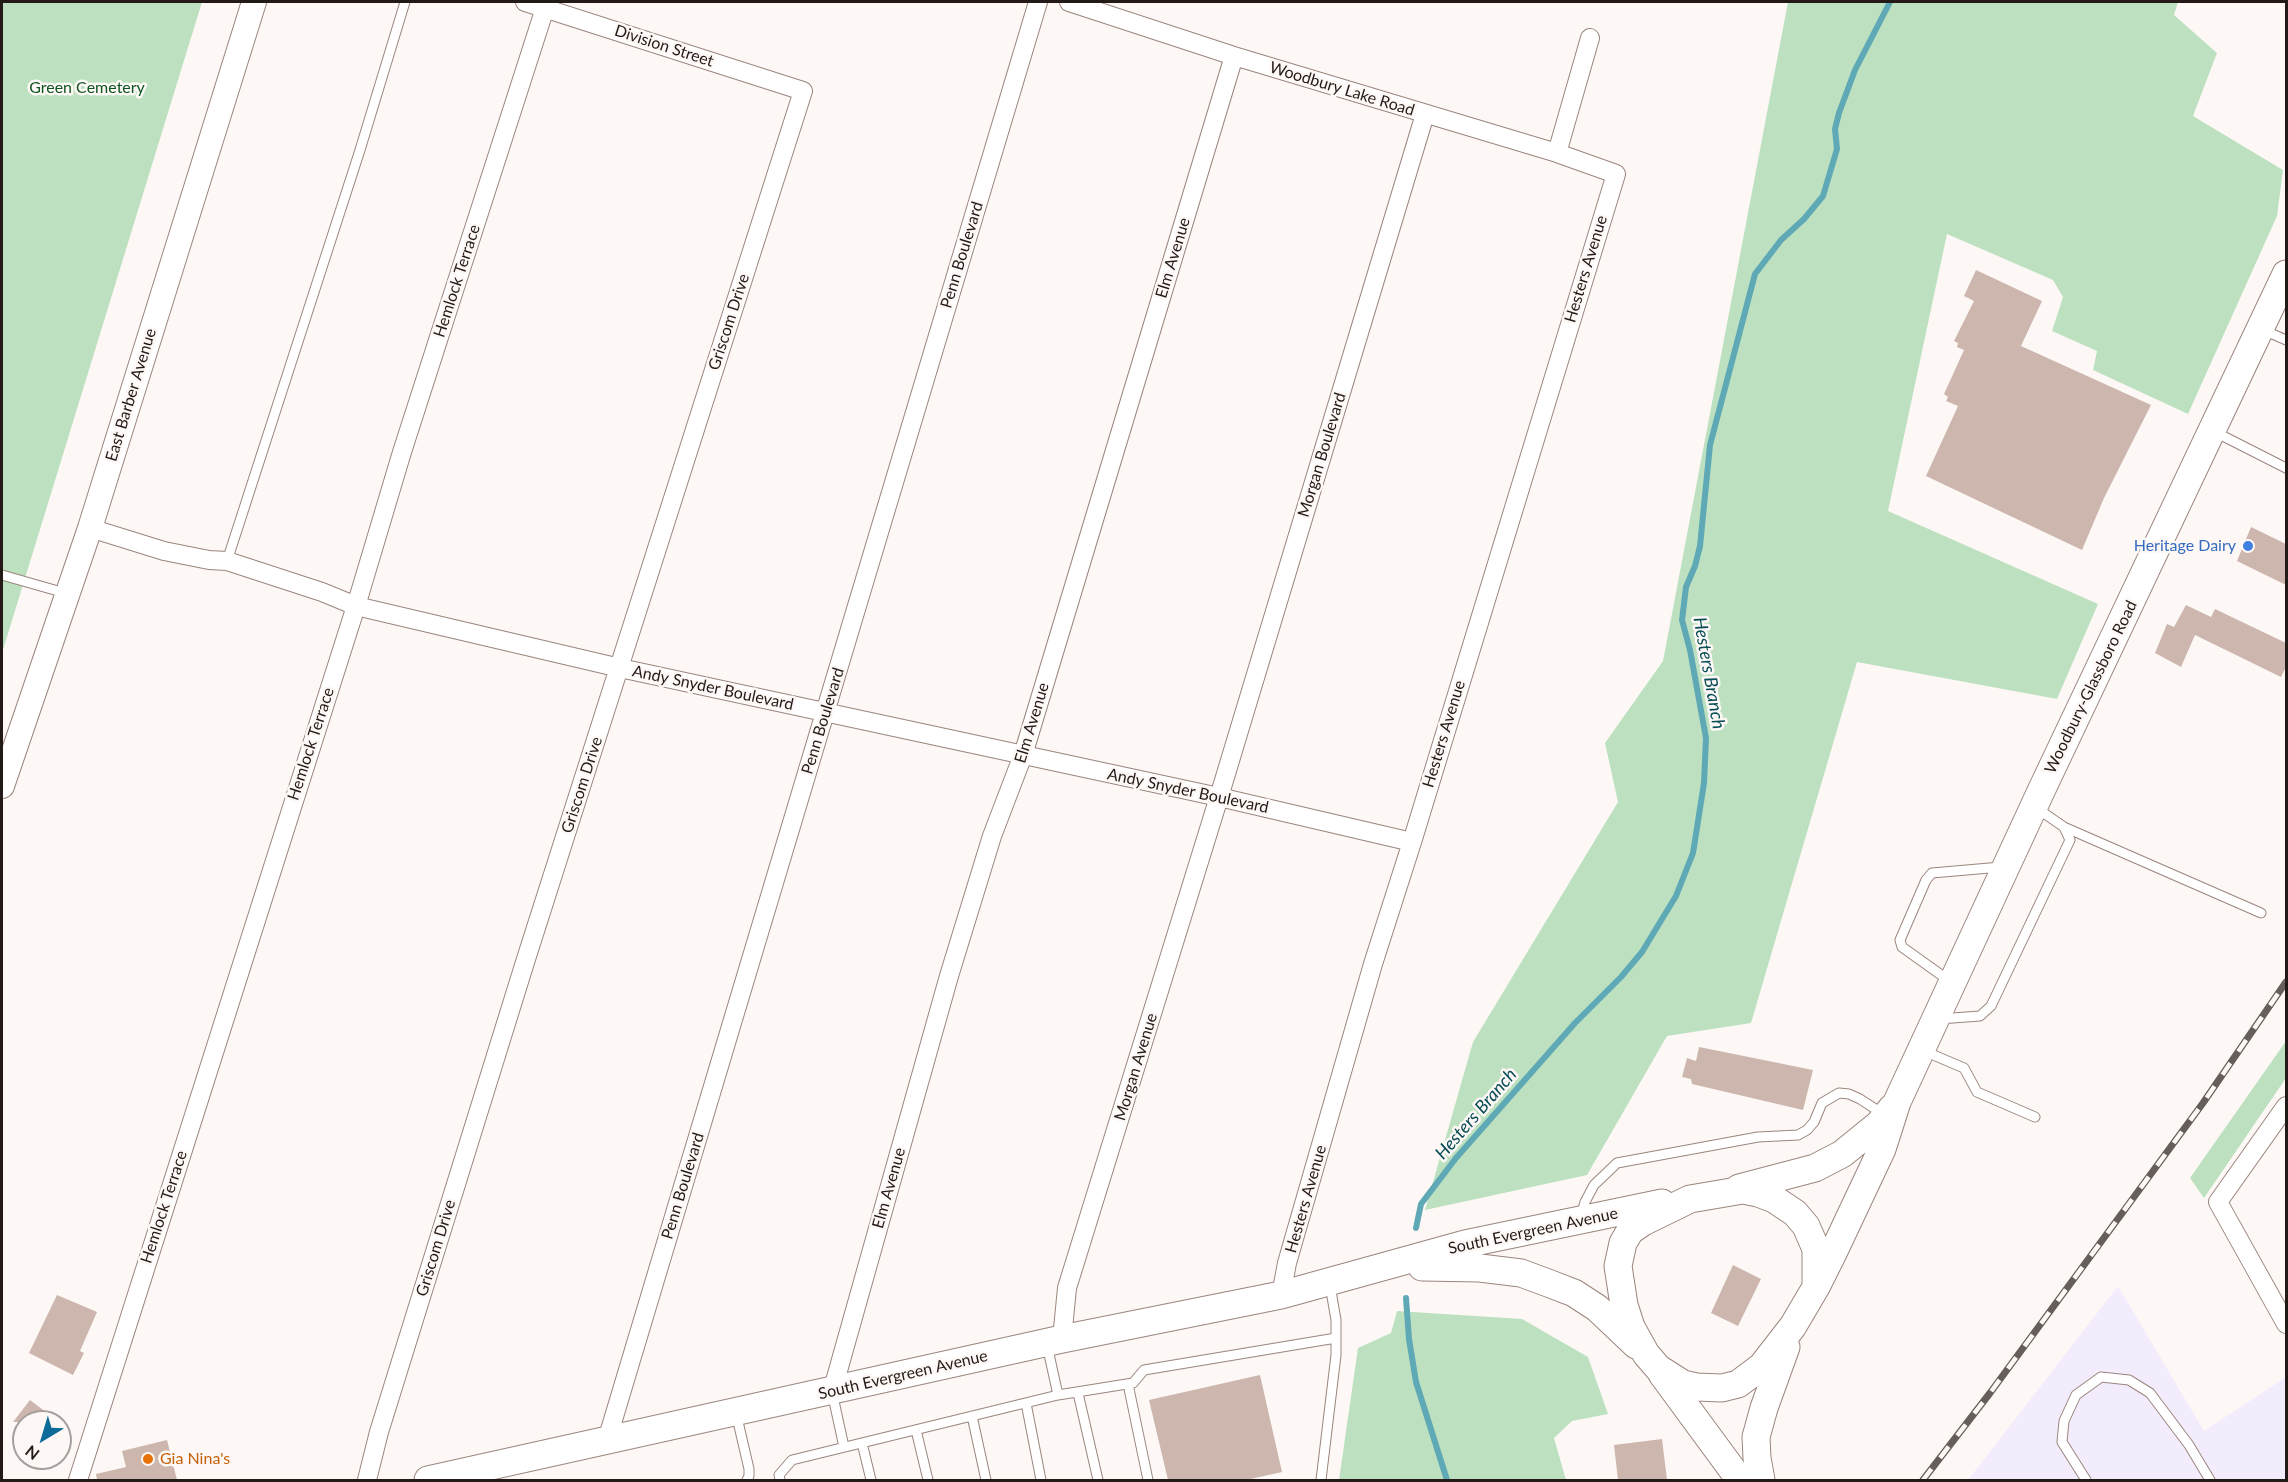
<!DOCTYPE html>
<style>
body{margin:0}
#map{position:relative;width:2288px;height:1482px;overflow:hidden;background:#fdf8f6;font-family:Lato,sans-serif}
canvas{display:block}
.frame{position:absolute;inset:0;border:3px solid #231a17;pointer-events:none}
.north{position:absolute;left:12px;top:1410px;width:60px;height:60px;box-sizing:border-box;background:#fdf8f6;border:2px solid #a69f9d;border-radius:50%;rotate:218deg;font-size:16px;font-weight:700;line-height:24px;text-align:center;color:#231a17}
.north::after{content:'';display:block;margin:auto;width:21px;height:27px;background:#0d6b9a;clip-path:polygon(50% 0,100% 100%,50% 72%,0 100%)}
</style>
<div id="map">
<canvas width="2288" height="1482"></canvas>
<div class="frame"></div>
<div class="north">N</div>
</div>
<script>
const c = document.querySelector('canvas').getContext('2d');
c.lineJoin = 'round';
function paint(path, color) { c.fillStyle = color; c.fill(path, 'evenodd'); }
const toPath = rows => new Path2D(rows.map(r => 'M' + r).join(''));
function strokePath(path, color, width, dash) { c.strokeStyle = color; c.lineWidth = width; c.lineCap = dash ? 'butt' : 'round'; c.setLineDash(dash || []); c.stroke(path); }
function drawText(font, color, halo, rows, align = 'center') {
  c.font = font + ' Lato,sans-serif'; c.lineWidth = 5; c.setLineDash([]); c.textBaseline = 'middle'; c.strokeStyle = halo; c.fillStyle = color; for (const [text, x, y, turn = 0] of rows) {
    c.save(); c.translate(x, y); c.rotate((+turn || 0) * Math.PI / 180); c.textAlign = isNaN(turn) ? turn : align; if (halo) c.strokeText(text, 0, 0); c.fillText(text, 0, 0); c.restore();
  }
}
const industrial = toPath([
 [2118,1286,2204,1431,2286,1377,2286,1480,1968,1480]
]);
const green = toPath([
 [2,2,202,2,2,653],
 [1788,2,2178,2,2174,15,2217,53,2193,116,2283,170,2277,216,2188,414,2093,370,2097,351,2052,331,2063,297,2053,280,1947,234,1888,511,2098,604,2057,699,1857,662,1751,1023,1667,1036,1587,1175,1425,1210,1473,1042,1618,802,1605,743,1663,661],
 [2286,1041,2286,1078,2204,1198,2190,1178],
 [1397,1311,1522,1319,1588,1357,1608,1414,1572,1421,1554,1438,1566,1480,1339,1480,1358,1348,1391,1333]
]);
const stream = toPath([
 [1416,1228,1421,1204,1456,1158,1575,1023,1621,977,1642,952,1676,896,1693,853,1704,783,1706,738,1690,650,1682,620,1686,587,1695,566,1700,546,1710,445,1755,274,1781,240,1804,219,1823,196,1837,149,1835,129,1839,113,1855,70,1890,2],
 [1406,1298,1409,1339,1416,1382,1447,1480]
]);
const building = toPath([
 [1976,270,2042,301,2021,346,2151,405,2104,498,2082,550,1926,476,1958,406,1946,401,1948,397,1944,394,1964,350,1957,347,1958,343,1954,341,1974,301,1964,296],
 [2251,527,2286,544,2286,585,2237,561],
 [2186,605,2211,617,2215,609,2286,643,2286,667,2281,677,2195,635,2181,667,2155,653,2167,624,2174,627],
 [1699,1047,1813,1070,1803,1110,1692,1084,1691,1079,1682,1077,1687,1058,1696,1061],
 [1733,1265,1761,1279,1738,1326,1711,1313],
 [57,1295,97,1312,80,1351,84,1353,73,1375,29,1353],
 [1260,1375,1282,1472,1246,1480,1168,1480,1149,1400],
 [30,1400,59,1422,13,1422],
 [1662,1439,1667,1480,1618,1480,1614,1445],
 [167,1440,177,1480,97,1480,96,1474,126,1467,122,1451]
]);
const lane = toPath([
 [2261,329,2286,340],
 [2215,432,2286,468],
 [227,561,360,150,405,2],
 [2,575,65,593],
 [2064,827,2261,913],
 [1951,982,1902,947,1900,940,1926,880,1932,873,2001,867],
 [1939,1019,1980,1016,1991,1006,2070,840,2064,827,2035,807],
 [1924,1051,1964,1068,1977,1092,2035,1117],
 [1581,1217,1585,1202,1594,1185,1617,1163,1758,1137,1798,1135,1807,1130,1814,1122,1822,1103,1839,1093,1849,1094,1860,1099,1883,1114],
 [1047,1345,1058,1395],
 [1128,1384,1148,1480],
 [832,1392,844,1447],
 [1078,1393,1098,1480],
 [1026,1403,1041,1480],
 [736,1413,749,1469,749,1476,747,1480],
 [972,1416,986,1480],
 [916,1430,928,1480],
 [862,1443,871,1480],
 [780,1480,779,1475,792,1460,1058,1395,1133,1383,1144,1370,1336,1338],
 [1321,1480,1336,1355,1336,1320,1330,1285],
 [2086,1480,2062,1442,2064,1421,2076,1395,2101,1377,2129,1380,2150,1393,2189,1445,2210,1480]
]);
const street = toPath([
 [1069,2,1234,56,1557,153,1616,174,1412,842,1373,964,1287,1263,1281,1295],
 [1557,153,1590,38],
 [90,528,164,551,209,560,227,561,322,592,356,606,620,668,1219,797,1412,842],
 [2286,1106,2218,1202,2286,1324],
 [1062,1339,1067,1288,1219,797,1425,114],
 [832,1392,949,976,992,836,1023,755,1234,56],
 [607,1440,1038,2],
 [78,1480,356,606,402,452,545,8],
 [367,1480,379,1432,526,959,803,91,525,2]
]);
const secondary = toPath([
 [2,786,90,528,254,2]
]);
const primary = toPath([
 [1739,1188,1815,1168,1842,1154,1879,1124,1892,1108],
 [1422,1267,1480,1268,1521,1273,1548,1283,1574,1293,1597,1308,1636,1345],
 [1816,1287,1816,1249,1806,1226,1795,1213,1774,1199,1758,1193,1743,1190,1690,1199,1643,1222,1630,1231,1623,1243,1618,1266,1624,1305,1631,1327,1646,1354,1658,1368,1683,1384,1696,1387,1722,1388,1738,1384,1762,1366,1793,1326,1816,1287,1833,1253,1882,1149,1897,1102,2042,789,2286,274],
 [1662,1374,1740,1480],
 [428,1480,1062,1339,1281,1295,1465,1244,1662,1203],
 [1761,1480,1757,1458,1756,1437,1764,1408,1786,1347]
]);
const rail = toPath([
 [1923,1480,1990,1393,2203,1103,2286,982]
]);
const markers = [
 [2248,546,6,"#3f7fe0"],
 [148,1459,6,"#e8710a"]
];
const streetNames = [
 ["Division Street",664,46,18],
 ["Woodbury Lake Road",1342,89,17],
 ["Penn Boulevard",962,255,-73],
 ["Elm Avenue",1173,258,-73],
 ["Hesters Avenue",1586,269,-73],
 ["Hemlock Terrace",457,281,-72],
 ["Griscom Drive",729,322,-72],
 ["East Barber Avenue",131,395,-73],
 ["Morgan Boulevard",1322,455,-73],
 ["Woodbury-Glassboro Road",2091,687,-64],
 ["Andy Snyder Boulevard",713,688,12],
 ["Penn Boulevard",823,721,-73],
 ["Elm Avenue",1032,723,-73],
 ["Hesters Avenue",1444,734,-73],
 ["Hemlock Terrace",311,744,-72],
 ["Griscom Drive",582,785,-72],
 ["Andy Snyder Boulevard",1188,791,12],
 ["Morgan Avenue",1136,1067,-73],
 ["Penn Boulevard",683,1186,-73],
 ["Elm Avenue",889,1188,-74],
 ["Hesters Avenue",1306,1199,-74],
 ["Hemlock Terrace",164,1207,-72],
 ["South Evergreen Avenue",1533,1231,-12],
 ["Griscom Drive",436,1248,-73],
 ["South Evergreen Avenue",903,1375,-13]
];
const parkNames = [
 ["Green Cemetery",87,88]
];
const shopNames = [
 ["Heritage Dairy",2236,546]
];
const foodNames = [
 ["Gia Nina's",160,1459]
];
const waterNames = [
 ["Hesters Branch",1709,673,80],
 ["Hesters Branch",1476,1114,-49]
];
paint(industrial, '#f2ecfd');
paint(green, '#bde1c0');
strokePath(stream, '#5ea9b5', 6);
paint(building, '#cdb6ad');
strokePath(lane, '#9b857d', 11);
strokePath(street, '#9b857d', 20);
strokePath(secondary, '#9b857d', 26);
strokePath(primary, '#9b857d', 29);
strokePath(lane, '#fff', 9);
strokePath(street, '#fff', 18);
strokePath(secondary, '#fff', 24);
strokePath(primary, '#fff', 27);
strokePath(rail, '#655e5b', 7);
strokePath(rail, '#fdf8f6', 4.5, [14]);
for (const [x, y, r, color] of markers) { const dot = new Path2D(); dot.arc(x, y, r, 0, 2 * Math.PI); c.fillStyle = color; c.fill(dot); strokePath(dot, '#fdf8f6', 2); }
drawText('16px', '#231a17', '#fdf8f6', streetNames);
drawText('16px', '#0e5420', '#fdf8f6', parkNames);
drawText('16px', '#366cbe', '#fdf8f6', shopNames, 'right');
drawText('16px', '#c56008', '#fdf8f6', foodNames, 'left');
drawText('italic 18px', '#064c55', '#fdf8f6', waterNames);
</script>
